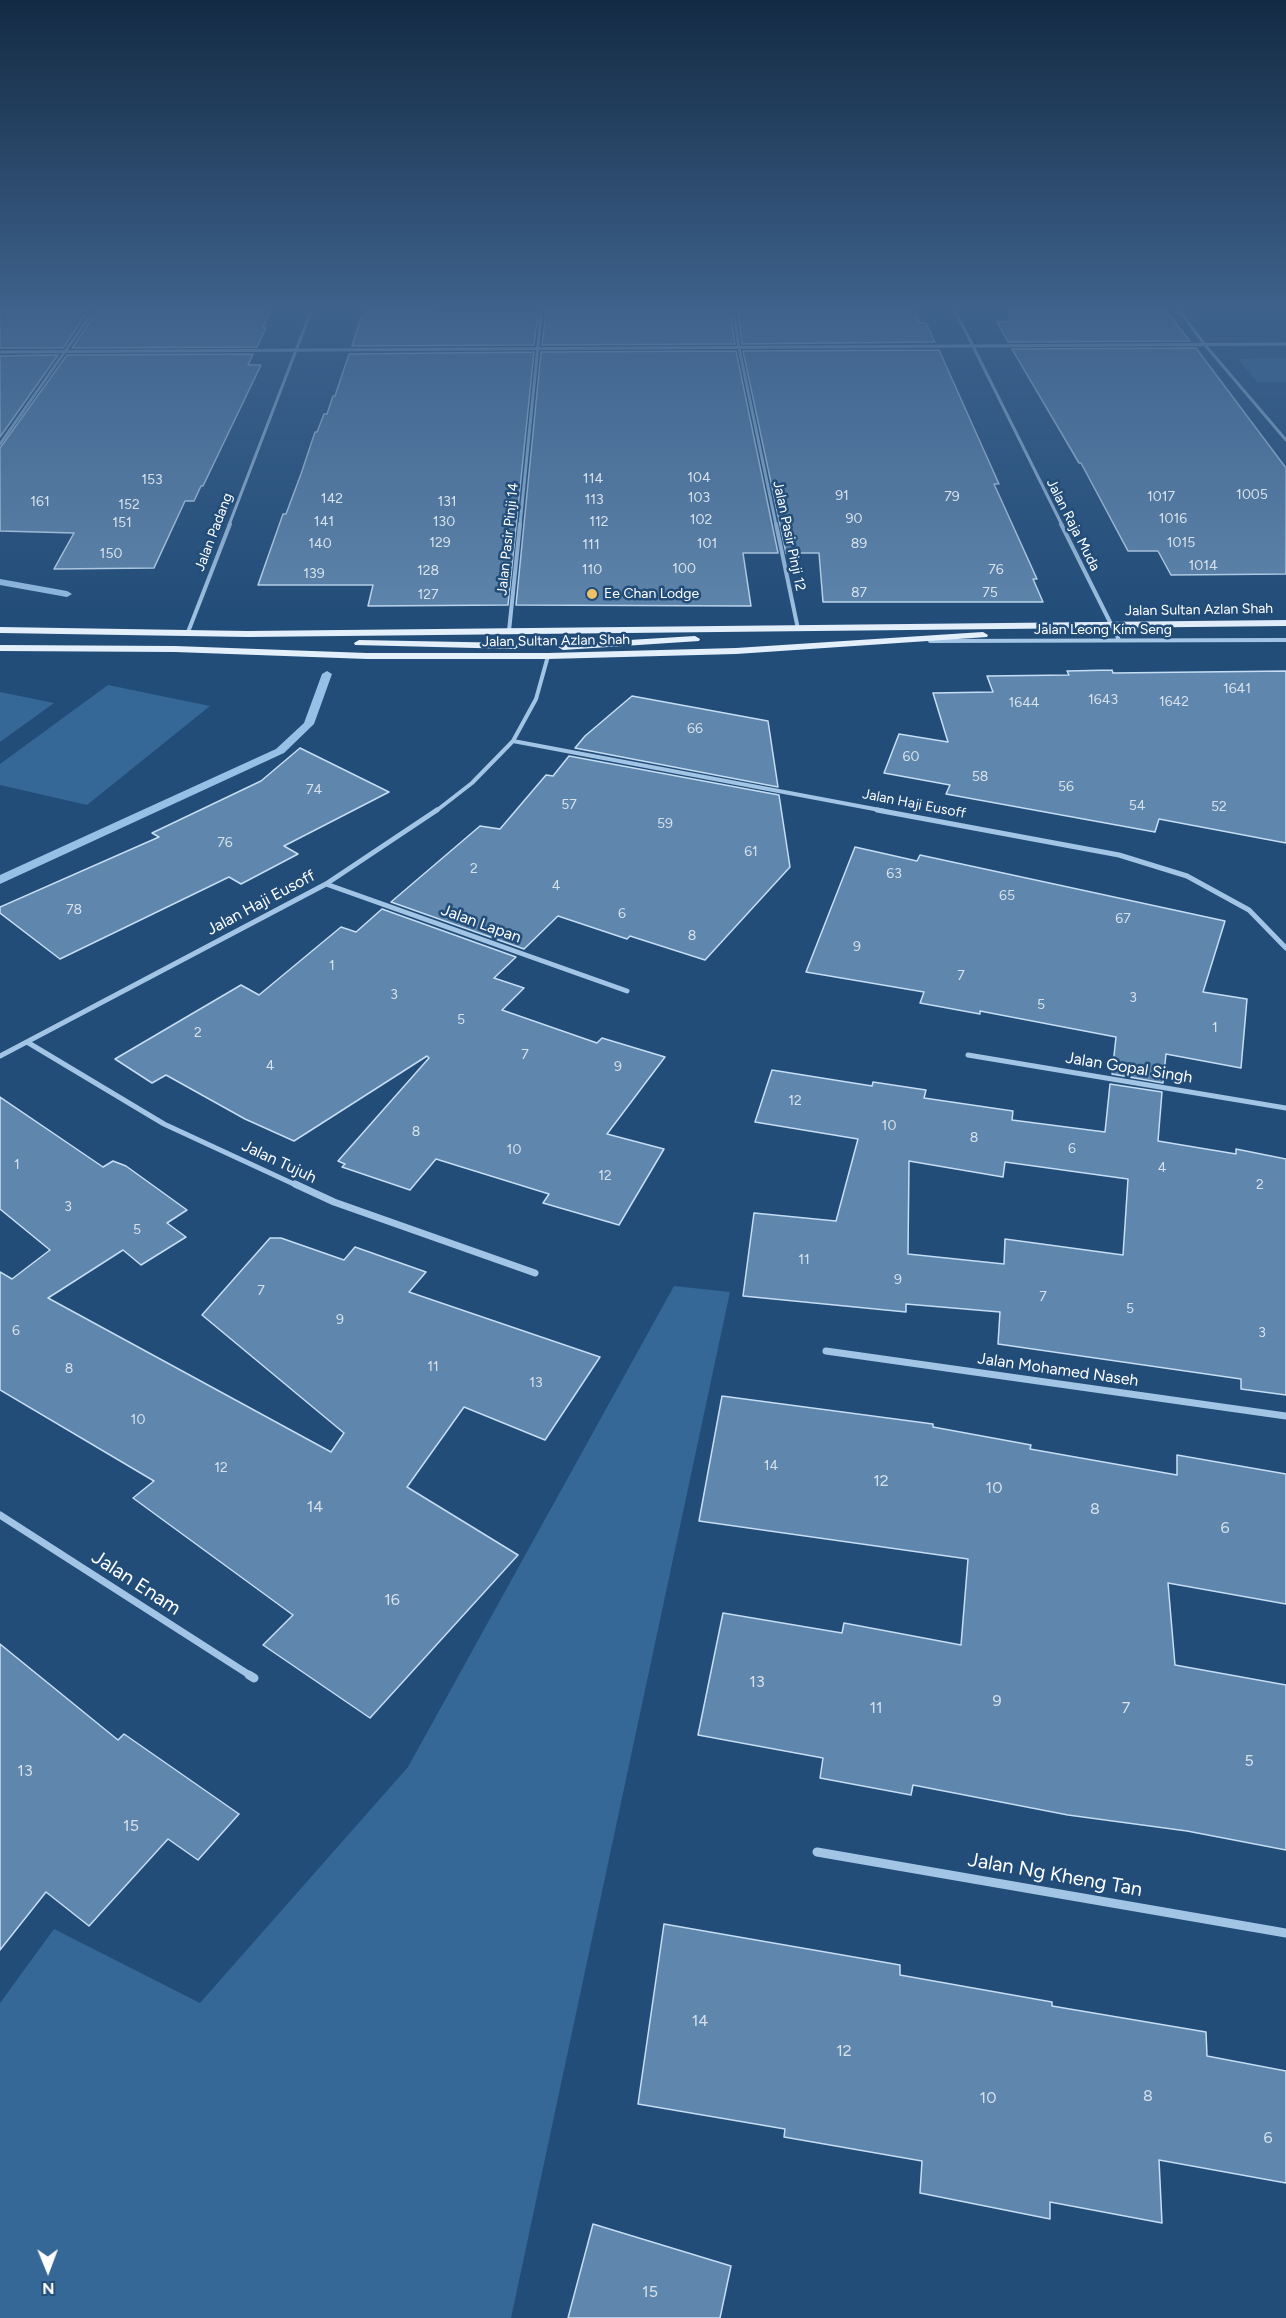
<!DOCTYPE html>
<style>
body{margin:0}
#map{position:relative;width:1286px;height:2318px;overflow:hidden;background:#224d79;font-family:Figtree,sans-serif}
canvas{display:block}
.north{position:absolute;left:18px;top:2240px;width:60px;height:60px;-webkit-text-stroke:4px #224d79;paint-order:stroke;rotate:179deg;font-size:16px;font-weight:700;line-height:24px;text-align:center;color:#fff}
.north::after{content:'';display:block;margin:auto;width:21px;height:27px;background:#fff;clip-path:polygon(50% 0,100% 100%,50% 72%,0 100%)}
</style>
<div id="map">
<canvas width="1286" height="2318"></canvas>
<div class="north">N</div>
</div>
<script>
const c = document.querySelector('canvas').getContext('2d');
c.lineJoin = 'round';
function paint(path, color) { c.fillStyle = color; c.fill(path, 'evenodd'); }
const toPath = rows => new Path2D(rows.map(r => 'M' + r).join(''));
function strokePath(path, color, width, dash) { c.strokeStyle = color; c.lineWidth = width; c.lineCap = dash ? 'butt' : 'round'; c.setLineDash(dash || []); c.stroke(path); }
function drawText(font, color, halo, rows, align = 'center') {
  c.font = font + ' Figtree,sans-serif'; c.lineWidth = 5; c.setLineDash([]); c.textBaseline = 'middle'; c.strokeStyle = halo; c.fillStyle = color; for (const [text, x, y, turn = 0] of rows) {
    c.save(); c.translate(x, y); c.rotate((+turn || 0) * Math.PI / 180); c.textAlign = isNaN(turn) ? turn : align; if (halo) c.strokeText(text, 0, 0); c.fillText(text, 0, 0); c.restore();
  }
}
const green = toPath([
 [1286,358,1286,382,1257,382,1238,359],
 [108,685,210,706,87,805,0,785,0,764],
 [0,692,54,703,0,742],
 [674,1286,730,1292,511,2318,0,2318,0,2003,54,1929,200,2003,408,1767]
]);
const stream = toPath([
 [0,579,67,591,72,594,67,597,0,585,0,579],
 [327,671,332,674,314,724,284,753,0,884,0,875,276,749,304,723,322,674,327,671]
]);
const building = toPath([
 [0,306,92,306,63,348,0,348,0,306],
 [101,306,271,306,263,328,266,328,257,347,72,348,101,306],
 [365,306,435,306,434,313,538,313,534,345,352,346,365,306],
 [547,306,729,306,735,344,542,345,547,306],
 [737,306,913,306,920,323,926,323,935,342,742,344,737,306],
 [1003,306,1162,306,1190,341,1008,342,997,322,1012,322,1003,306],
 [1196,348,1286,468,1286,574,1171,575,1158,551,1128,551,1081,463,1079,463,1012,349,1196,348],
 [939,350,999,484,994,484,1037,579,1033,579,1043,602,823,602,819,553,786,553,743,351,939,350],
 [736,351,778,553,743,553,751,606,516,605,541,352,736,351],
 [534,352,508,605,368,606,373,585,258,585,283,514,286,514,301,474,315,432,317,432,324,414,327,414,333,396,335,396,349,354,534,352],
 [253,354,248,365,261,365,203,486,201,486,194,501,185,501,154,568,54,569,74,533,0,531,0,448,67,355,253,354],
 [58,355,0,437,0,356,58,355],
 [1112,670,1113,673,1286,671,1286,843,1159,819,1155,832,946,794,950,785,884,773,899,734,948,742,933,693,993,692,987,676,1069,675,1067,671,1112,670],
 [632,696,768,721,778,787,575,748,585,736,632,696],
 [300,748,389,792,284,846,298,854,241,884,229,877,60,959,0,913,0,907,159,837,152,833,261,781,300,748],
 [569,756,779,795,790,867,705,960,630,936,627,939,558,916,524,949,391,902,480,826,500,829,546,775,553,776,569,756],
 [855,847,917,861,920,855,1225,921,1203,992,1247,999,1241,1068,1166,1054,1163,1083,1112,1074,1116,1037,980,1011,980,1014,920,1003,924,992,806,972,855,847],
 [382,909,516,957,494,978,524,988,502,1010,597,1043,602,1038,665,1057,607,1134,664,1149,619,1225,543,1203,549,1194,436,1159,410,1190,342,1167,345,1164,338,1161,429,1058,427,1056,294,1141,245,1119,166,1075,152,1083,115,1059,241,985,259,995,341,927,356,932,382,909],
 [772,1070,872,1086,873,1082,926,1090,924,1098,1013,1111,1012,1120,1105,1132,1110,1084,1162,1092,1158,1141,1236,1154,1236,1149,1286,1159,1286,1395,1241,1389,1241,1379,998,1344,1000,1312,906,1304,906,1312,743,1296,754,1213,836,1221,858,1139,755,1122,772,1070],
 [909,1161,1003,1177,1005,1162,1128,1179,1123,1255,1005,1239,1004,1264,908,1254,909,1161],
 [0,1097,103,1167,113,1161,126,1166,187,1210,167,1223,186,1237,141,1265,123,1250,48,1298,331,1452,344,1433,202,1315,270,1238,281,1238,344,1260,355,1247,426,1272,409,1292,600,1357,545,1440,464,1407,407,1487,518,1555,370,1718,263,1645,293,1615,133,1498,154,1481,0,1390,0,1272,12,1279,50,1250,0,1209,0,1097],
 [722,1396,933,1424,933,1427,1031,1445,1030,1449,1177,1475,1177,1455,1286,1474,1286,1604,1168,1583,1175,1665,1286,1685,1286,1850,1187,1831,1068,1815,913,1785,911,1795,820,1778,823,1758,698,1735,723,1613,842,1633,844,1623,961,1645,968,1559,699,1521,722,1396],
 [0,1644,118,1740,124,1734,239,1814,198,1860,168,1839,89,1926,46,1892,0,1950,0,1644],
 [664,1924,900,1965,900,1975,1052,2002,1052,2006,1206,2032,1207,2056,1286,2071,1286,2183,1159,2160,1162,2223,1050,2202,1050,2219,920,2193,922,2161,784,2137,785,2129,638,2104,664,1924],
 [593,2224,731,2266,720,2318,568,2318,593,2224]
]);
const streetFar4 = toPath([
 [733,306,739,348,776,525],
 [953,306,1062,525],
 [1176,306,1205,345,1286,440],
 [0,352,1286,344],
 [0,444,97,306],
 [229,525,313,306],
 [520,525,542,306]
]);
const streetFar3 = toPath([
 [776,524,798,629],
 [1061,524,1119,640],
 [509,631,520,524],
 [188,632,230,524],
 [930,641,1286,640],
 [513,741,885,811],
 [436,811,472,783,513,741,536,699,548,656]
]);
const streetFar2 = toPath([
 [877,810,1119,855,1187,876,1249,910,1286,948],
 [326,884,627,991],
 [27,1042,164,1124,298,1186],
 [968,1055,1286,1108],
 [0,1056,326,884,437,810]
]);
const streetFar1 = toPath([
 [295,1184,334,1202,535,1273],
 [826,1351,1286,1416],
 [0,1515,251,1676]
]);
const street = toPath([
 [249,1675,254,1678],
 [817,1852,1286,1933]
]);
const primary = toPath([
 [1286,620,1286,626,248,637,0,633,0,627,248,631,1286,620],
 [983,632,988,635,987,637,736,654,548,659,367,659,175,652,0,651,0,645,175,646,367,653,548,653,736,648,983,632],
 [695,636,700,639,699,641,563,650,558,647,563,644,695,636],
 [359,640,515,643,520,646,515,649,355,645,354,643,359,640]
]);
const markers = [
 [592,594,6,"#f0c066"]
];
const numberNames = [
 ["104",699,478],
 ["114",593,479],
 ["153",152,480],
 ["1005",1252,495],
 ["91",842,496],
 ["79",952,497],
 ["1017",1161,497],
 ["103",699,498],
 ["142",332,499],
 ["113",594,500],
 ["161",40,502],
 ["131",447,502],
 ["152",129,505],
 ["90",854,519],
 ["1016",1173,519],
 ["102",701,520],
 ["141",324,522],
 ["130",444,522],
 ["112",599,522],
 ["151",122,523],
 ["129",440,543],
 ["1015",1181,543],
 ["140",320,544],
 ["101",707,544],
 ["89",859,544],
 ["111",591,545],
 ["150",111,554],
 ["1014",1203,566],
 ["100",684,569],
 ["110",592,570],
 ["76",996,570],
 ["128",428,571],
 ["139",314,574],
 ["87",859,593],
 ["75",990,593],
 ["127",428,595],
 ["1641",1237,689],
 ["1643",1103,700],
 ["1642",1174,702],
 ["1644",1024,703],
 ["66",695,729],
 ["60",911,757],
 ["58",980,777],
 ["56",1066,787],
 ["74",314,790],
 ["57",569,805],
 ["54",1137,806],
 ["52",1219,807],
 ["59",665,824],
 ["76",225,843],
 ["61",751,852],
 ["2",474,869],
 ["63",894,874],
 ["4",556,886],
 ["65",1007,896],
 ["78",74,910],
 ["6",622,914],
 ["67",1123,919],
 ["8",692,936],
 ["9",857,947],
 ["1",332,966],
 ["7",961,976],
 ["3",394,995],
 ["3",1133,998],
 ["5",1041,1005],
 ["5",461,1020],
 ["1",1215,1028],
 ["2",198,1033],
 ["7",525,1055],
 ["4",270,1066],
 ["9",618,1067],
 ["12",795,1101],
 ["10",889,1126],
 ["8",416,1132],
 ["8",974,1138],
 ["6",1072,1149],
 ["10",514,1150],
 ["1",17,1165],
 ["4",1162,1168],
 ["12",605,1176],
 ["2",1260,1185],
 ["3",68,1207],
 ["5",137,1230],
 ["11",804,1260],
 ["9",898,1280],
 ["7",261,1291],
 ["7",1043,1297],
 ["5",1130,1309],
 ["9",340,1320],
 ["6",16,1331],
 ["3",1262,1333],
 ["11",433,1367],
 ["8",69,1369],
 ["13",536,1383],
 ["10",138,1420],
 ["14",771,1466],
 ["12",221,1468]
];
const farStreetnames = [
 ["Jalan Raja Muda",1073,525,63],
 ["Jalan Padang",214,532,-69],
 ["Jalan Pasir Pinji 12",789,536,78],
 ["Jalan Pasir Pinji 14",508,539,-84],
 ["Jalan Sultan Azlan Shah",1199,610,-1],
 ["Jalan Leong Kim Seng",1103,630],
 ["Jalan Sultan Azlan Shah",556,641,-1],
 ["Jalan Haji Eusoff",914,804,11]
];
const farPoinames = [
 ["Ee Chan Lodge",604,594]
];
const streetNames = [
 ["Jalan Haji Eusoff",261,903,-28],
 ["Jalan Lapan",481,924,20],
 ["Jalan Gopal Singh",1129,1068,9],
 ["Jalan Tujuh",279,1162,25],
 ["Jalan Mohamed Naseh",1058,1370,8]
];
const nearNumbernames = [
 ["12",881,1481],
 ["10",994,1488],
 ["14",315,1507],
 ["8",1095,1509],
 ["6",1225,1528],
 ["16",392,1600],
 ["13",757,1682],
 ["9",997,1701],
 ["11",876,1708],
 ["7",1126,1708],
 ["5",1249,1761],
 ["13",25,1771],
 ["15",131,1826],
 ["14",700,2021],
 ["12",844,2051],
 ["8",1148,2096],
 ["10",988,2098],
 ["6",1268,2138],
 ["15",650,2292]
];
const nearStreetnames = [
 ["Jalan Enam",136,1583,33],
 ["Jalan Ng Kheng Tan",1055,1875,10]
];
paint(green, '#356797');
paint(stream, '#97c0e6');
paint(building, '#5f86ad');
strokePath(building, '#c6def4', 1.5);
strokePath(streetFar4, '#a3c5e5', 3);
strokePath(streetFar3, '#a3c5e5', 4);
strokePath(streetFar2, '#a3c5e5', 5);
strokePath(streetFar1, '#a3c5e5', 7);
strokePath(street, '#a3c5e5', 9);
paint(primary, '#e4effc');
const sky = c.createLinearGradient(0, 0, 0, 630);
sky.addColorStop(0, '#132a43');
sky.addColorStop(0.49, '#3e628c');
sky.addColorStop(1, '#3e628c00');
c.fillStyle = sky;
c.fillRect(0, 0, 1286, 630);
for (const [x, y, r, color] of markers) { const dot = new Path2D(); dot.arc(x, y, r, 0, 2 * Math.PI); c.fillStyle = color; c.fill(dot); strokePath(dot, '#224d79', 2); }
drawText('14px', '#d7e1ea', null, numberNames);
drawText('14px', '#fff', '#224d79', farStreetnames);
drawText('14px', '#fff', '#224d79', farPoinames, 'left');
drawText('16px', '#fff', '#224d79', streetNames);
drawText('16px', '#d7e1ea', null, nearNumbernames);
drawText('20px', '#fff', '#224d79', nearStreetnames);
</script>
